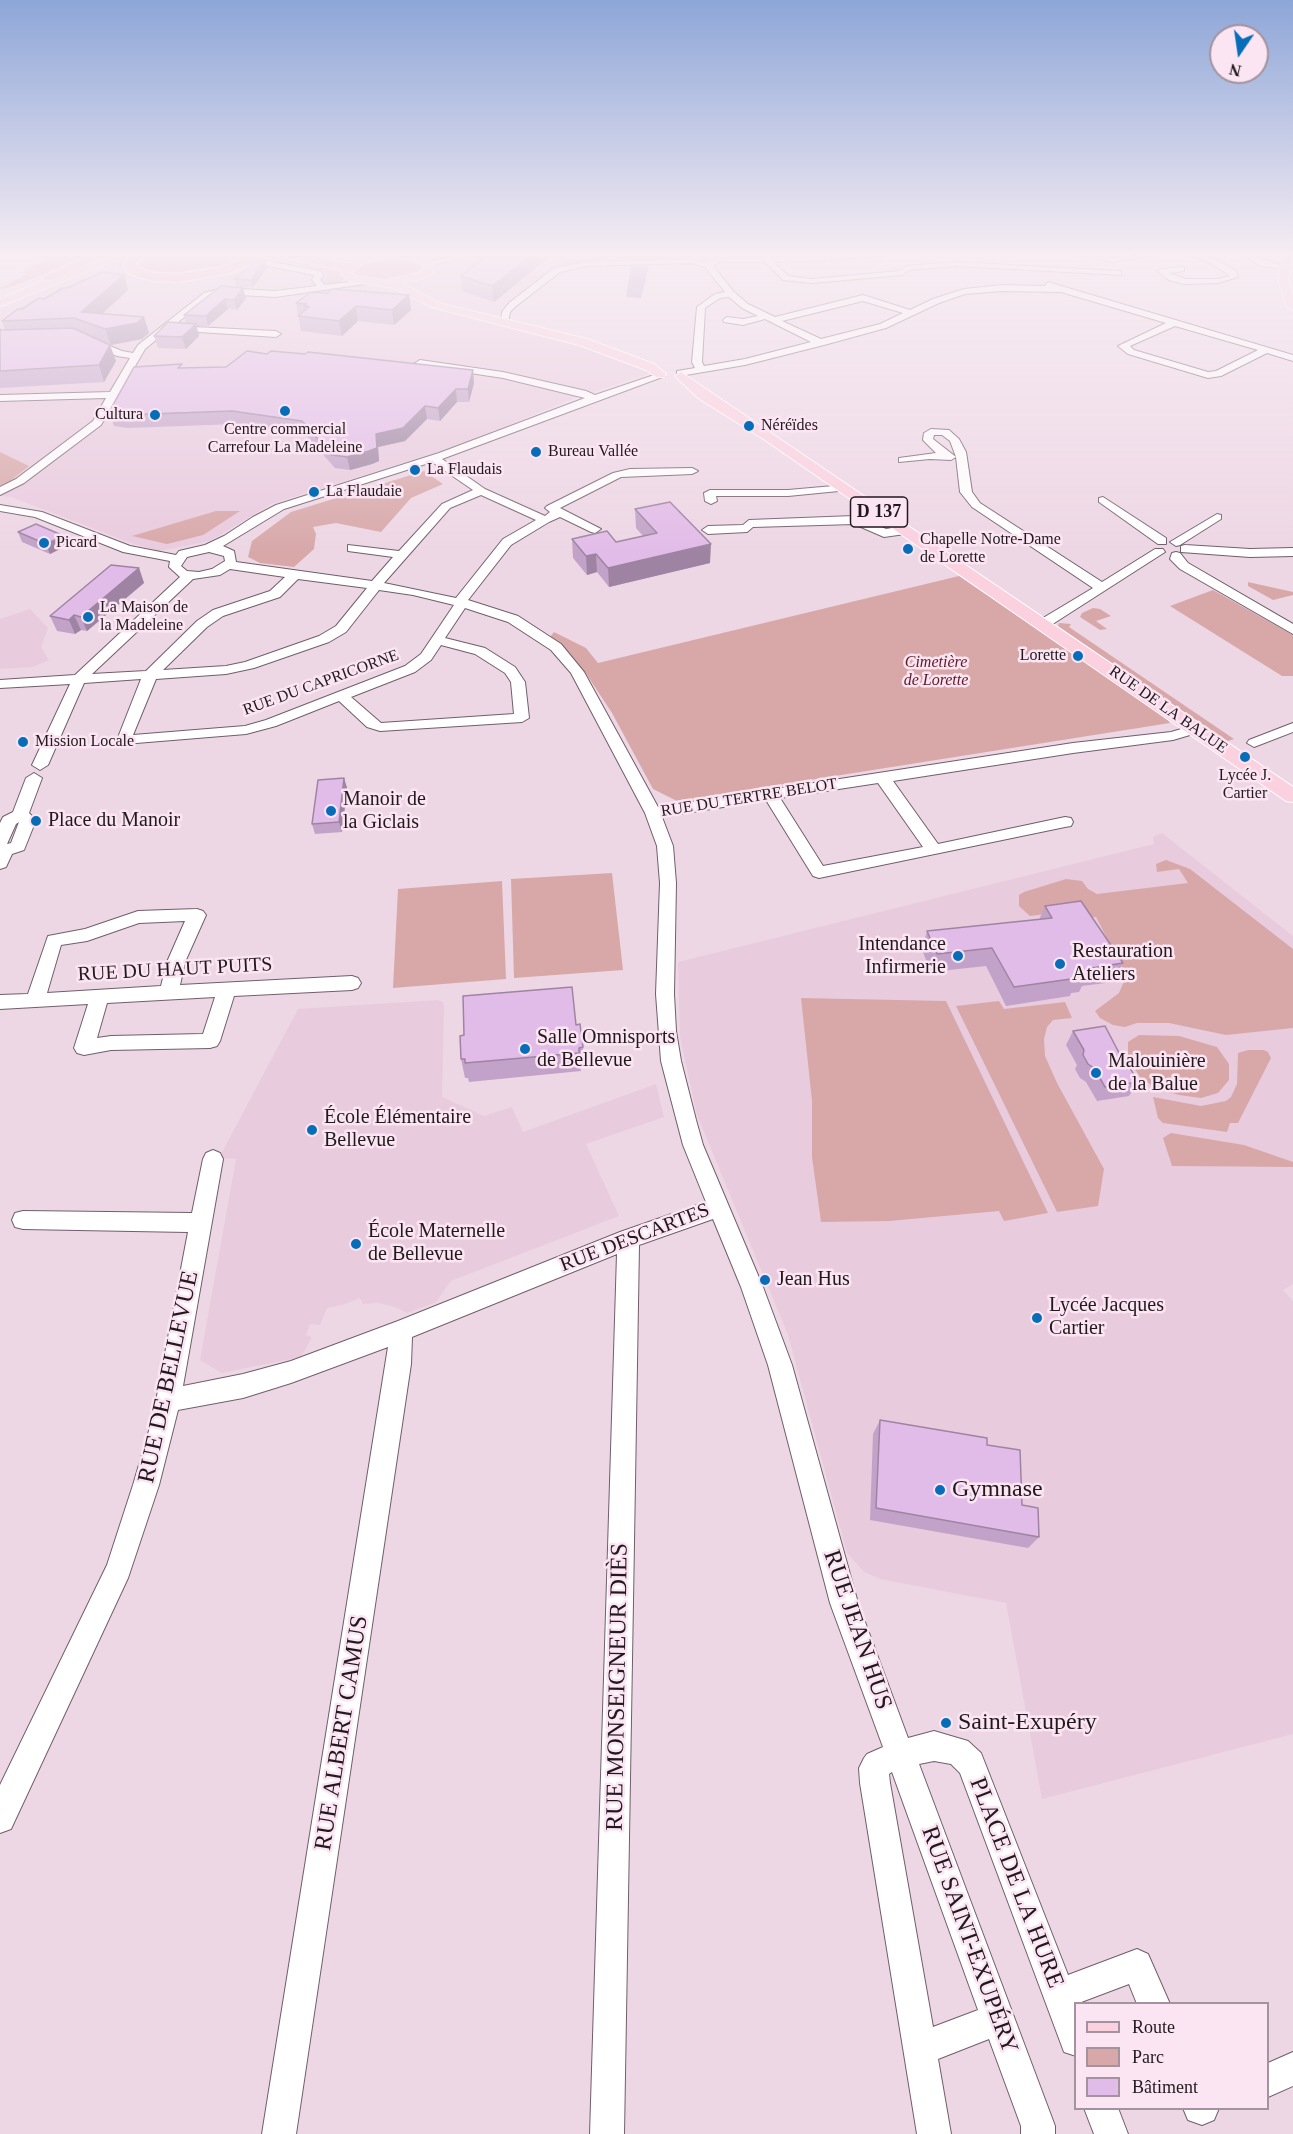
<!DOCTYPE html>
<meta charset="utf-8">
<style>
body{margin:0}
#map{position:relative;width:1293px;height:2134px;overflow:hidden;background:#eed7e5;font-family:Georgia,serif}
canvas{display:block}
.legend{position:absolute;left:1074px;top:2002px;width:195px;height:108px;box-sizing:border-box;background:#fbe5f3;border:2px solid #a4939e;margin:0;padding:8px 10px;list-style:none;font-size:18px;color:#21191e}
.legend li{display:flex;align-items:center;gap:12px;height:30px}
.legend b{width:30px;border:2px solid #a4939e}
.north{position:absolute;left:1209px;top:24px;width:60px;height:60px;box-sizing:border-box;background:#fbe5f3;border:2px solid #a4939e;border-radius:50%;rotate:193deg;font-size:16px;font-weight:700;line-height:24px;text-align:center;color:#21191e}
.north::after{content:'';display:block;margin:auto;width:21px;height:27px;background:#086db9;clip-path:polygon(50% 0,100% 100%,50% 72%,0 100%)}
</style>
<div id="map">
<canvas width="1293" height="2134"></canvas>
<ul class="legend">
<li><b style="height:8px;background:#fbd0df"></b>Route</li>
<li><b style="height:16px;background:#d8a8a9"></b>Parc</li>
<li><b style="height:16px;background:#e2bce8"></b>Bâtiment</li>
</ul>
<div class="north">N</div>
</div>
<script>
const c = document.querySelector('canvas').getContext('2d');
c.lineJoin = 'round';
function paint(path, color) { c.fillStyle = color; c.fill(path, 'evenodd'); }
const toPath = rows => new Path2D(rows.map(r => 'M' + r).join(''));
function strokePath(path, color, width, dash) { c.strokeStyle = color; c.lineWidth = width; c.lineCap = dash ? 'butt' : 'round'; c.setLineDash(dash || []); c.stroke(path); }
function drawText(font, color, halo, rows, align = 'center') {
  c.font = font + ' Georgia,serif'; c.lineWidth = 5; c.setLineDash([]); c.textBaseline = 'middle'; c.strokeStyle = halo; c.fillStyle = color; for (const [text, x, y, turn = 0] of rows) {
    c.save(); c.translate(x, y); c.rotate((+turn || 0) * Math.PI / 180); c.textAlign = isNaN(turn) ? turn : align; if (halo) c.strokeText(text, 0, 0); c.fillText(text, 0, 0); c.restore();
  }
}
const built = toPath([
 [275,254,338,268,347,262,382,254,631,254,632,257,560,259,562,266,554,268,528,287,500,313,486,319,581,344,651,373,578,397,454,447,271,504,210,541,159,551,131,543,11,497,0,496,0,310,36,291,112,263,121,265,125,269,222,274],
 [30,609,48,628,41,647,49,660,33,667,0,669,0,619],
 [1162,833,1293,936,1293,1284,1283,1290,1293,1301,1293,1734,1042,1799,1006,1603,880,1579,864,1572,847,1553,788,1335,697,1115,680,1037,678,962,1154,844,1153,837],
 [438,1000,443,1002,444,1007,442,1097,484,1116,512,1107,523,1132,656,1084,664,1117,586,1144,619,1216,451,1281,436,1302,407,1313,395,1307,379,1303,363,1304,360,1298,342,1305,327,1308,320,1325,310,1324,306,1335,312,1337,301,1357,222,1373,200,1360,236,1159,219,1158,298,1009]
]);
const green = toPath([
 [43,254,97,254,5,289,0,288,27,274,20,273,47,259,37,258],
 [133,254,252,254,246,260,195,278,131,274,117,264,101,266],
 [259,254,280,254,340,268,341,274,345,279,337,283,323,283,320,278,325,279,329,274,322,273,325,271],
 [631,254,691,256,684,260,562,266,560,259,632,257],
 [387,257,412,258,426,265,424,271,388,281,360,278,351,273,356,264],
 [0,452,29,466,0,489],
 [424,471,443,484,411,498,381,532,336,523,313,527,316,534,314,549,294,567,260,563,248,557,252,541,291,512],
 [216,511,240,511,203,535,167,544,132,536],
 [959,576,1165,716,1170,723,677,801,653,789,612,713,587,675,563,646,550,637,554,632,586,648,598,663],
 [1248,582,1293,592,1293,595,1273,600,1248,586],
 [1213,590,1293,635,1293,676,1282,676,1170,606],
 [1093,608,1100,609,1111,616,1096,621,1107,629,1100,630,1080,617,1082,613],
 [1059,623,1071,624,1069,627,1234,739,1225,742,1058,626],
 [1166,860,1190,869,1293,949,1293,1028,1226,1035,1169,1023,1137,1023,1125,1027,1113,1025,1100,1018,1095,1011,1119,993,1125,979,1124,971,1096,917,1075,918,1069,911,1030,916,1019,906,1019,895,1024,892,1066,879,1082,881,1088,889,1097,894,1188,883,1179,869,1157,872,1156,864],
 [612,873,623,970,514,978,511,879],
 [502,881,506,979,393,988,398,889],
 [801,998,946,1001,1048,1213,1004,1221,999,1211,889,1221,821,1222,812,1157,812,1101],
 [999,1001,1004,1009,1065,1002,1072,1018,1053,1020,1047,1027,1044,1039,1045,1056,1057,1083,1104,1169,1098,1206,1057,1212,956,1006],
 [1139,1035,1179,1036,1217,1047,1229,1064,1229,1080,1218,1093,1201,1098,1179,1095,1157,1089,1140,1077,1128,1059,1128,1042],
 [1248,1050,1264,1050,1268,1052,1271,1058,1238,1123,1230,1123,1227,1132,1163,1123,1158,1118,1153,1097,1201,1106,1226,1101,1231,1097,1237,1084,1238,1053],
 [1171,1133,1244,1145,1293,1162,1293,1167,1172,1166,1163,1138]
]);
const water = toPath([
 [631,266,649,266,641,298,626,297]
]);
const minor = toPath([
 [460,254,474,254,429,266,425,264,460,254],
 [706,254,720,258,885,254,881,256,818,261,774,262,788,276,812,279,900,271,907,266,956,262,1118,271,1121,271,1121,275,956,266,909,270,902,275,812,283,783,280,765,262,720,262,713,266,734,292,748,304,775,317,863,295,910,310,933,299,964,289,1002,285,1045,286,1048,282,1293,355,1293,361,1267,353,1221,376,1208,378,1128,354,1118,346,1166,323,1061,292,1002,291,965,294,939,303,886,328,824,345,745,365,680,376,677,375,677,371,695,368,692,362,697,307,715,294,725,292,705,267,691,263,587,266,560,272,515,307,510,312,508,322,501,320,502,312,509,303,554,268,587,262,689,259,706,254],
 [707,259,712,260,707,262,698,261,707,259],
 [729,297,742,308,758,316,743,319,727,317,723,320,724,322,743,325,765,319,811,342,745,359,704,366,702,362,705,308,720,298,729,297],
 [863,301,903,313,880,324,821,339,782,321,863,301],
 [1175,326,1258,350,1216,371,1208,372,1134,350,1130,346,1175,326],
 [1073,254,1112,258,1167,254,1112,262,1073,254],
 [1189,254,1200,254,1220,261,1236,271,1238,277,1218,283,1184,284,1169,280,1157,271,1161,269,1184,267,1184,271,1169,273,1185,279,1218,279,1230,276,1214,265,1189,254],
 [1240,254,1250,254,1288,268,1284,270,1259,265,1240,254],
 [261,260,320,271,323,275,320,280,325,285,365,280,369,282,365,284,275,297,223,294,210,297,173,326,276,331,281,334,276,337,168,330,145,349,101,425,24,483,0,495,0,487,16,479,93,421,106,398,0,401,0,395,110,392,130,358,117,356,87,343,87,339,93,339,122,351,133,353,138,345,204,293,223,288,275,291,317,286,312,280,314,275,258,264,257,262,261,260],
 [420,360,503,372,586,391,595,395,657,374,665,376,442,459,485,489,545,516,550,512,545,508,547,506,613,473,630,469,692,468,698,471,692,474,621,477,560,508,601,529,595,533,591,532,560,517,549,522,511,545,468,600,518,616,561,644,584,672,658,807,1073,743,1171,732,1195,725,1202,729,1200,732,1173,740,1073,753,893,781,938,844,1065,817,1071,818,1073,822,1071,826,1065,827,819,878,813,876,766,800,662,817,673,846,676,883,674,994,676,1031,681,1061,696,1120,703,1145,763,1287,792,1365,858,1603,908,1738,934,1731,968,1741,981,1753,1068,1975,1137,1949,1148,1954,1170,2004,1137,2004,1129,1984,1076,2004,1076,2056,1064,2052,960,1773,951,1764,934,1761,919,1764,1055,2126,1055,2134,1021,2134,1021,2126,989,2039,938,2059,951,2134,917,2134,860,1783,859,1768,864,1758,867,1754,883,1747,830,1603,768,1365,741,1287,713,1219,639,1245,624,2134,590,2134,617,1254,412,1337,411,1364,296,2134,262,2134,388,1347,291,1383,243,1398,178,1410,159,1485,128,1578,11,1829,0,1833,0,1785,107,1565,133,1485,153,1417,188,1232,23,1229,15,1227,12,1220,15,1213,23,1211,192,1213,203,1159,206,1153,213,1150,220,1153,223,1159,183,1386,243,1374,291,1361,398,1321,620,1232,706,1202,683,1145,661,1061,656,994,660,883,657,846,645,813,571,673,551,650,508,622,465,608,445,638,485,648,515,667,525,682,529,718,522,722,380,731,367,727,339,701,276,726,246,734,124,744,117,740,141,679,84,683,48,765,40,770,32,765,70,684,0,688,0,680,75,675,180,577,169,567,170,561,123,552,35,517,0,511,0,505,42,512,130,546,176,555,179,551,205,545,224,536,253,517,276,505,439,453,585,398,503,378,417,365,415,363,420,360],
 [432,462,473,490,442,504,399,551,348,545,348,551,393,557,372,581,236,562,234,551,223,546,284,509,432,462],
 [481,495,536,520,503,539,456,598,384,583,450,508,481,495],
 [209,552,224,556,225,561,212,569,199,572,187,571,181,566,187,557,209,552],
 [230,569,285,577,270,591,213,610,197,621,146,671,92,674,193,579,220,575,230,569],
 [298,579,367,588,336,626,319,636,245,662,226,666,163,670,207,627,223,616,280,597,298,579],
 [379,590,413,595,454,605,421,654,405,666,266,720,245,726,133,735,156,679,226,674,254,668,329,642,346,632,379,590],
 [441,645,475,654,505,673,511,682,514,714,381,723,351,697,415,672,431,660,441,645],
 [878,783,923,847,823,866,780,798,878,783],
 [892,1772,978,2010,933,2027,890,1783,889,1774,892,1772],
 [931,429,949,430,959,439,966,452,972,492,980,503,1102,582,1155,549,1163,549,1165,552,1048,627,1038,627,1036,624,1038,621,1093,588,972,507,960,492,956,457,951,460,930,459,899,462,899,458,936,453,923,440,924,433,931,429],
 [934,435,942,435,950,441,956,457,933,439,934,435],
 [845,485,851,488,849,490,788,496,716,496,717,501,711,504,705,501,704,493,710,490,788,490,845,485],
 [1103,497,1166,538,1166,544,1158,544,1099,502,1099,498,1103,497],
 [1217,514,1221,515,1221,519,1180,545,1176,546,1170,542,1217,514],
 [854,516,865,519,886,529,905,526,911,530,905,534,884,537,854,524,753,527,747,532,708,534,702,530,708,526,743,525,749,520,854,516],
 [1185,545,1250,549,1293,548,1293,556,1250,557,1181,552,1181,546,1185,545],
 [1176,552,1180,553,1188,563,1293,624,1293,634,1180,569,1170,559,1172,553,1176,552],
 [1293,723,1293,732,1254,747,1247,743,1249,740,1293,723],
 [34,773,42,778,29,813,36,820,24,850,12,854,6,867,0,869,0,823,3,817,13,812,26,778,34,773],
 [19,822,11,843,7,844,16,824,19,822],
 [197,909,203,911,206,915,185,962,180,985,352,976,358,978,361,983,358,988,352,990,234,996,220,1041,217,1046,210,1048,111,1050,84,1055,77,1053,74,1048,88,1004,0,1009,0,995,28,994,48,936,85,929,138,911,197,909],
 [185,921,167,962,161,986,47,993,61,945,87,941,139,923,185,921],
 [215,997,203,1034,111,1036,97,1038,107,1003,215,997],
 [1293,2052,1293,2086,1268,2097,1268,2063,1293,2052],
 [1084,2108,1118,2108,1128,2134,1094,2134,1084,2108],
 [1183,2108,1219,2108,1214,2120,1202,2125,1188,2120,1183,2108]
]);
const major = toPath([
 [117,254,132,254,0,306,0,299,50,278,117,254],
 [376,254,415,254,434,263,433,273,424,278,402,283,439,303,587,339,654,364,666,374,664,377,656,377,646,370,579,345,431,307,394,288,349,281,341,274,341,268,356,258,376,254],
 [388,258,413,260,424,266,424,269,417,273,385,280,356,276,351,273,363,263,388,258],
 [1289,254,1293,254,1288,279,1293,295,1293,310,1287,307,1278,279,1279,268,1289,254],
 [681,372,1293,787,1293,802,1286,801,765,440,698,398,675,376,681,372]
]);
const highway = toPath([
 [93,254,110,254,52,280,44,280,42,277,93,254],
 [133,254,146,254,136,263,138,268,153,273,178,274,223,267,247,257,250,254,262,254,255,263,230,273,178,282,152,281,130,274,124,267,124,262,133,254],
 [282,254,304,254,350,264,352,267,346,271,284,257,282,254]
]);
const wall = toPath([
 [489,254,549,254,549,257,494,302,462,291,461,276],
 [267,268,253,287,236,287,234,279],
 [124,275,128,290,102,314,149,333,142,339,111,345,107,343,116,361,104,382,0,388,0,329,1,330,5,330,2,321,22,309,67,288],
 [221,286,246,298,237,310,228,309,208,326,196,326,199,336,186,349,158,348,154,336,186,323,184,315],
 [327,293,409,295,411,310,394,325,358,321,342,336,301,331,296,303],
 [183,368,474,383,469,402,457,402,440,421,427,419,405,441,378,447,379,461,372,464,350,470,335,468,305,434,236,424,128,428,114,426,109,412],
 [635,509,710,563,609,587,597,572,587,575,573,558,572,539,616,542,643,536,636,528],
 [18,532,64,536,68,545,50,554,22,542],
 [139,568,144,583,87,631,81,630,75,634,57,631,50,616],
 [344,778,347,788,342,832,315,834,312,824],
 [1045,906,1123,963,1113,982,1082,986,1079,992,1071,993,1070,996,1006,1006,986,966,931,972,922,950,927,931,1039,920],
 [576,1025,583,1047,584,1066,580,1066,581,1071,469,1082,468,1078,465,1078,461,1059],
 [1073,1031,1127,1068,1138,1082,1129,1096,1097,1101,1086,1082,1080,1078,1075,1069,1077,1065,1066,1045],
 [880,1420,987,1445,1039,1537,1028,1548,870,1520,873,1434]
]);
const shadedWall = toPath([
 [533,254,549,254,549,257,494,302,492,286],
 [265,260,267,268,253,287,251,280],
 [124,275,128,290,91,324,81,312],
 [243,288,246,298,237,310,234,300],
 [409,295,411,310,394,325,392,310],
 [225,299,228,309,208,326,206,316],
 [356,306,358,321,342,336,339,321],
 [144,317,149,333,142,339,111,345,105,329],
 [196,324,199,336,186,349,182,337],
 [110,345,116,361,104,382,99,365],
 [473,370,474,383,469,402,468,389],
 [456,389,457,402,440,421,438,408],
 [425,406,427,419,405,441,378,447,379,461,372,464,350,470,347,457,376,434],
 [64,536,68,545,50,554,46,544],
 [711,544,710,563,609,587,608,568],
 [596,554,597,572,587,575,586,556],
 [139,568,144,583,87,631,81,617],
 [74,615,81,630,75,634,69,620],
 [344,778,347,788,342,832,339,822]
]);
const building = toPath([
 [489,254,533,254,492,286,461,276,489,254],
 [260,259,265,260,251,280,234,279,260,259],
 [103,272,124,275,81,312,144,317,137,323,105,329,74,318,2,321,18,309,22,309,39,298,44,299,63,288,67,288,103,272],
 [221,286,243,288,234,300,225,299,206,316,184,315,221,286],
 [332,289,409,295,392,310,356,306,339,321,298,316,309,307,304,306,307,304,296,303,311,292,327,293,332,289],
 [168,322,196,324,182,337,154,336,168,322],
 [73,328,110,345,99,365,0,371,0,329,1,330,73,328],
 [247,351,267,354,271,351,305,354,308,352,473,370,468,389,456,389,438,408,425,406,403,428,376,434,377,448,369,451,347,457,332,455,302,421,232,411,123,415,109,412,134,367,182,364,178,368,226,367,247,351],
 [670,502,711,544,608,568,596,554,586,556,572,539,607,531,616,542,657,533,635,509,670,502],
 [36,524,64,536,46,544,18,532,36,524],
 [111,565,139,568,81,617,74,615,69,620,50,616,111,565],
 [344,778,339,822,312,824,318,780,344,778],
 [1081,901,1123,963,1085,969,1088,974,1077,975,1078,978,1014,987,992,948,937,954,927,931,1052,918,1045,906,1081,901],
 [572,987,576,1025,580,1024,583,1047,579,1048,579,1053,465,1063,465,1059,461,1059,460,1036,464,1035,463,996,572,987],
 [1105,1026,1127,1068,1130,1068,1138,1082,1105,1087,1094,1068,1088,1064,1083,1055,1084,1050,1073,1031,1105,1026],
 [880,1420,987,1438,987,1445,1020,1450,1022,1505,1038,1508,1039,1537,876,1508,880,1420]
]);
const markers = [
 [285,411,6,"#086db9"],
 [155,415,6,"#086db9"],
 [749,426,6,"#086db9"],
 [536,452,6,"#086db9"],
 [415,470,6,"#086db9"],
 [314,492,6,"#086db9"],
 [44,543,6,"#086db9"],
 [908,549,6,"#086db9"],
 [88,617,6,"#086db9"],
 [1078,656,6,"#086db9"],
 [23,742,6,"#086db9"],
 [1245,757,6,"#086db9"],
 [331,811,6,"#086db9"],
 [36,821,6,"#086db9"],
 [958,956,6,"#086db9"],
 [1060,964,6,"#086db9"],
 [525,1049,6,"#086db9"],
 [1096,1073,6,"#086db9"],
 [312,1130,6,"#086db9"],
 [356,1244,6,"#086db9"],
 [765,1280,6,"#086db9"],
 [1037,1318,6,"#086db9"],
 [940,1490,6,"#086db9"],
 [946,1723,6,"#086db9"]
];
const farPoinames = [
 ["Cultura",143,415,"right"],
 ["Néréïdes",761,426],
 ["Centre commercial",285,430,"center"],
 ["Carrefour La Madeleine",285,448,"center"],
 ["Bureau Vallée",548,452],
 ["La Flaudais",427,470],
 ["La Flaudaie",326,492],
 ["Chapelle Notre-Dame",920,540],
 ["de Lorette",920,558],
 ["Picard",56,543],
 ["La Maison de",100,608],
 ["la Madeleine",100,626],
 ["Lorette",1066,656,"right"],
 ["Mission Locale",35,742],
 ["Lycée J.",1245,776,"center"],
 ["Cartier",1245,794,"center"]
];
const farParknames = [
 ["Cimetière",936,663],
 ["de Lorette",936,681]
];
const farStreetnames = [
 ["RUE DU CAPRICORNE",321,683,-20],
 ["RUE DE LA BALUE",1168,710,35],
 ["RUE DU TERTRE BELOT",749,798,-9]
];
const shields = [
 [879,512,57]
];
const shieldNames = [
 ["D 137",879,512]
];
const poiNames = [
 ["Manoir de",343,800],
 ["la Giclais",343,823],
 ["Place du Manoir",48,821],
 ["Intendance",946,945,"right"],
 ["Infirmerie",946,968,"right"],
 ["Restauration",1072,952],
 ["Ateliers",1072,975],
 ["Salle Omnisports",537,1038],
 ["de Bellevue",537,1061],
 ["Malouinière",1108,1062],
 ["de la Balue",1108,1085],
 ["École Élémentaire",324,1118],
 ["Bellevue",324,1141],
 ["École Maternelle",368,1232],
 ["de Bellevue",368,1255],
 ["Jean Hus",777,1280],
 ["Lycée Jacques",1049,1306],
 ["Cartier",1049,1329]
];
const streetNames = [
 ["RUE DU HAUT PUITS",175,970,-3],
 ["RUE DESCARTES",635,1238,-21]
];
const nearStreetnames = [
 ["RUE DE BELLEVUE",169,1377,-78],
 ["RUE JEAN HUS",857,1630,71],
 ["RUE MONSEIGNEUR DIÈS",618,1687,-89],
 ["RUE ALBERT CAMUS",342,1733,-81],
 ["PLACE DE LA HURE",1016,1883,69],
 ["RUE SAINT-EXUPÉRY",969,1940,70]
];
const nearPoinames = [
 ["Gymnase",952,1490],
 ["Saint-Exupéry",958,1723]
];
paint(built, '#e9cbde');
paint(green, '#d8a8a9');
paint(water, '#a490c0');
strokePath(minor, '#715e6b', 2);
strokePath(major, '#fff', 2);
strokePath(highway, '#fff', 3);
paint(minor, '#fff');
paint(major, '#fbd0df');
paint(highway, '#f9b1c9');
paint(wall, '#c2a2c8');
paint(shadedWall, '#9e84a2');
paint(building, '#e2bce8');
strokePath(building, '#9e84a2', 1.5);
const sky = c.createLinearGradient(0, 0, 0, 553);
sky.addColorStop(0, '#8da6d8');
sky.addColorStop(0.46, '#f7edf3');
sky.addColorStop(1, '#f7edf300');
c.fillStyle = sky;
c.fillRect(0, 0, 1293, 553);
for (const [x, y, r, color] of markers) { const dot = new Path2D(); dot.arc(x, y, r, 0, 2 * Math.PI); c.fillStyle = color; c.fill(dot); strokePath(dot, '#fbe5f3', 2); }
drawText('16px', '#21191e', '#fbe5f3', farPoinames, 'left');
drawText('italic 16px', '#5f1823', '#fbe5f3', farParknames);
drawText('16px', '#21191e', '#fbe5f3', farStreetnames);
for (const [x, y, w] of shields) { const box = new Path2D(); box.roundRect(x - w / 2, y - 15, w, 30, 4.5); c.fillStyle = '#fbe5f3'; c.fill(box); strokePath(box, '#21191e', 1.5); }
drawText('bold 18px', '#21191e', null, shieldNames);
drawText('20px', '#21191e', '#fbe5f3', poiNames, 'left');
drawText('20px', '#21191e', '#fbe5f3', streetNames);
drawText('24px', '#21191e', '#fbe5f3', nearStreetnames);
drawText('24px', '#21191e', '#fbe5f3', nearPoinames, 'left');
</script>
